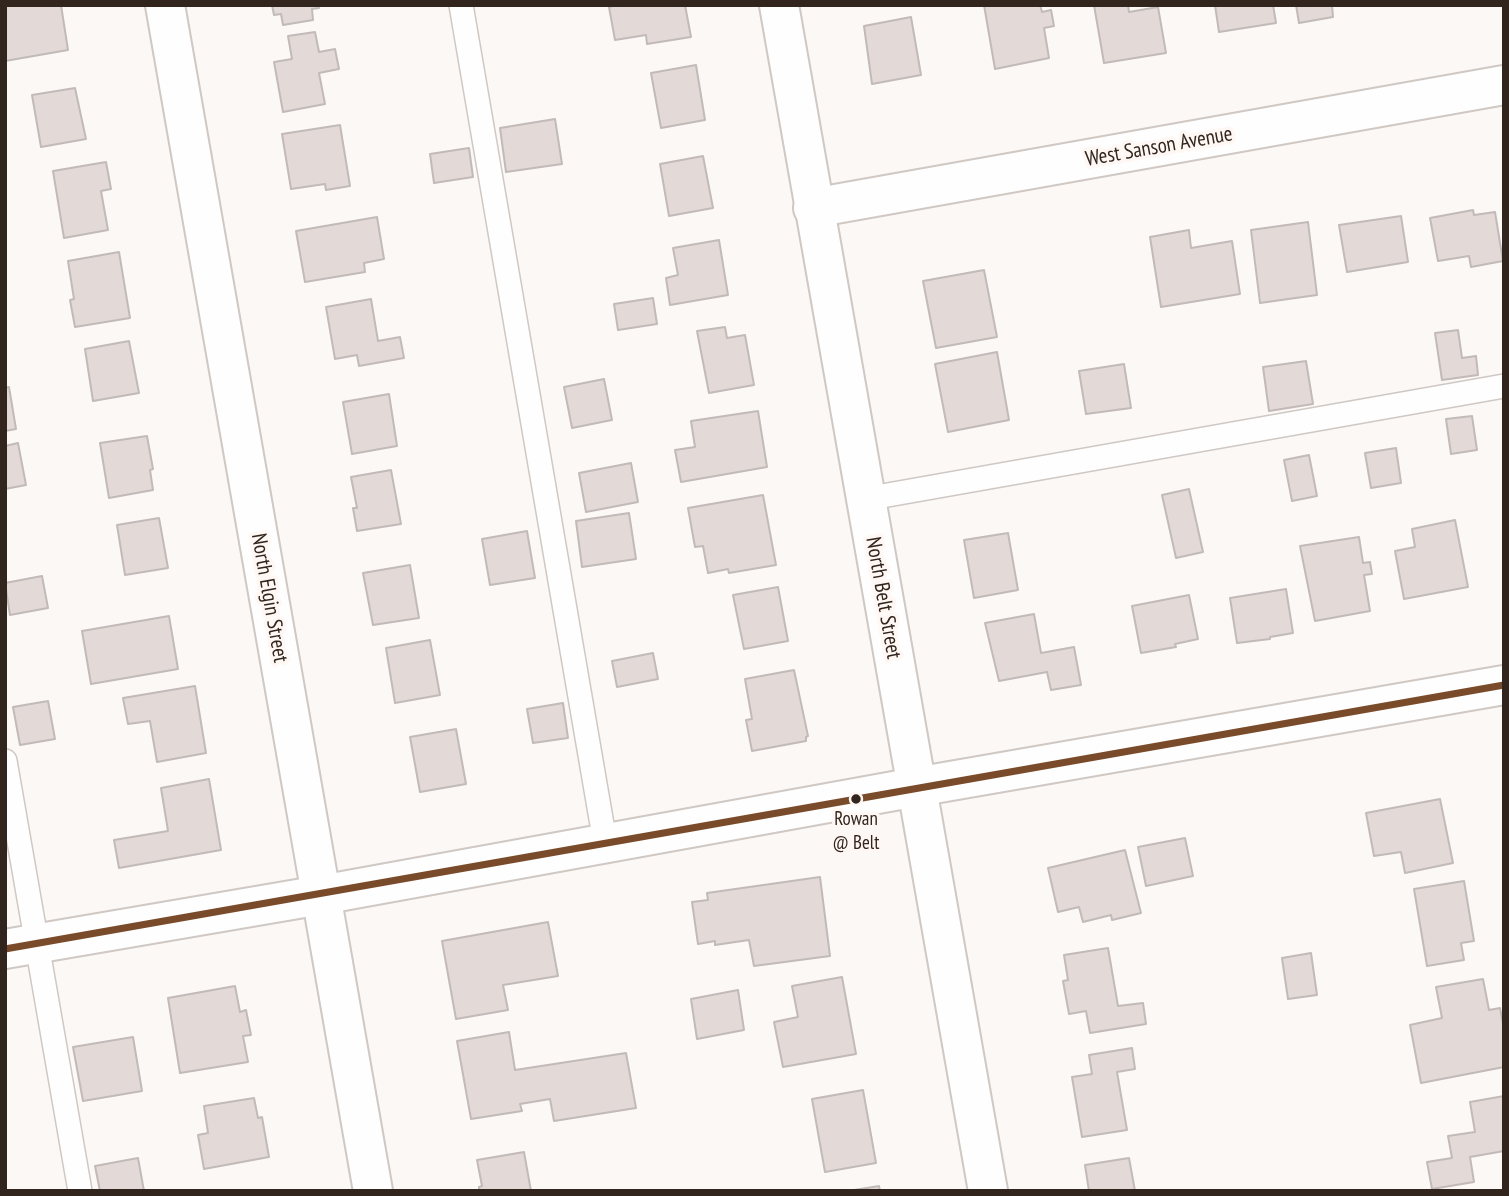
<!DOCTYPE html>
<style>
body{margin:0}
#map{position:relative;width:1509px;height:1196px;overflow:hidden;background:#fbf8f6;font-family:"PT Sans Narrow",sans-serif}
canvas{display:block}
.frame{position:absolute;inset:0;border:7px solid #32251e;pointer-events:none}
</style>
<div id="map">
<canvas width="1509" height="1196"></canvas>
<div class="frame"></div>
</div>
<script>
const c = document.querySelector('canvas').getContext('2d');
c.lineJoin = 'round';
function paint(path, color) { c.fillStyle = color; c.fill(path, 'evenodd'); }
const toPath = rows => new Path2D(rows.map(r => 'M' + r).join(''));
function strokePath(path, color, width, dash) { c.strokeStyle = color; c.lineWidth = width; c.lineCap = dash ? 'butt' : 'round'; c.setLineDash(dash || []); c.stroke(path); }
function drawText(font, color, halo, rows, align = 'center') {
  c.font = font + ' "PT Sans Narrow",sans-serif'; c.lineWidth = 7; c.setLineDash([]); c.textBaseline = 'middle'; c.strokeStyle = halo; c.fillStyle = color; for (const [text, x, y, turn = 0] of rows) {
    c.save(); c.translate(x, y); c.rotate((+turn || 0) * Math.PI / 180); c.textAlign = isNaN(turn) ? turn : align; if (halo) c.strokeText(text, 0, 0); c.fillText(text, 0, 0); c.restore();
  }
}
const building = toPath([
 [5,5,61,5,68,50,5,61,5,5],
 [272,5,318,5,319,8,312,9,313,20,283,25,281,14,274,15,272,5],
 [617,5,685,5,691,37,647,44,646,35,615,40,609,7,617,5],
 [984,5,1040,5,1042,12,1051,10,1054,26,1044,28,1049,58,995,69,984,5],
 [1094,5,1128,5,1129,12,1158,7,1166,53,1104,63,1094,5],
 [1215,5,1273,5,1276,23,1219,32,1215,5],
 [1296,5,1332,5,1333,17,1299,23,1296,5],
 [911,17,921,75,872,84,864,26,911,17],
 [315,32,319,52,335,49,339,69,319,73,325,104,283,112,274,62,292,59,288,36,315,32],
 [696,65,705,120,661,128,651,73,696,65],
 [75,88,86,139,41,147,32,95,75,88],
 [555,119,562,164,506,172,500,128,555,119],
 [340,125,350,186,326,190,325,184,291,189,282,134,340,125],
 [469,148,473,177,434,183,430,154,469,148],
 [703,156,713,208,669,216,660,164,703,156],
 [106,162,111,189,101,191,108,230,64,238,53,171,106,162],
 [1473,210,1474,215,1495,212,1503,261,1471,267,1469,256,1438,261,1430,218,1473,210],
 [1401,216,1408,262,1347,272,1339,225,1401,216],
 [377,217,384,259,364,263,365,272,305,282,296,231,377,217],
 [1308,222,1317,295,1260,303,1251,230,1308,222],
 [1189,230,1191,248,1232,241,1240,294,1161,307,1150,237,1189,230],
 [719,240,728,295,670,305,666,278,678,275,673,248,719,240],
 [119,252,130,318,75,327,70,300,74,299,68,261,119,252],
 [984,270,997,337,936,348,923,281,984,270],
 [653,298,657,324,618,330,614,304,653,298],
 [371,299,378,341,400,337,404,358,359,366,357,355,335,359,326,307,371,299],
 [725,327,727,338,745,335,754,385,709,393,697,331,725,327],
 [1458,330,1462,358,1476,356,1478,375,1442,380,1435,333,1458,330],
 [129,341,139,393,93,401,85,349,129,341],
 [997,352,1009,420,948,432,935,364,997,352],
 [1306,361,1313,404,1269,411,1263,367,1306,361],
 [1124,364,1131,408,1086,414,1079,371,1124,364],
 [604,379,612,420,572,428,564,387,604,379],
 [9,387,16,429,5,431,5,388,9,387],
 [389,394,397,446,352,454,343,402,389,394],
 [758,411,767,467,681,482,675,450,695,447,691,421,758,411],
 [1472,416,1477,450,1451,454,1446,419,1472,416],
 [147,436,153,469,150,470,153,490,109,498,100,443,147,436],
 [18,443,26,485,5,489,5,446,18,443],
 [1396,448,1401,483,1371,488,1365,453,1396,448],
 [1309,455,1317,496,1292,501,1284,460,1309,455],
 [631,463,638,502,586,512,579,473,631,463],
 [391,470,401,524,357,531,353,508,357,508,351,477,391,470],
 [1189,489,1203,552,1176,558,1162,495,1189,489],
 [763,495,776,565,729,573,728,569,708,573,703,546,695,547,688,508,763,495],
 [629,513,636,559,582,567,576,521,629,513],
 [159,518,168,568,125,575,117,525,159,518],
 [1455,520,1468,587,1404,599,1395,551,1415,547,1412,529,1455,520],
 [527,531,535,578,490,585,482,539,527,531],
 [1008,533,1018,590,974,598,964,540,1008,533],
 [1359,537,1363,563,1370,562,1372,574,1364,575,1370,611,1315,621,1300,546,1359,537],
 [410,565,419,618,373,625,363,573,410,565],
 [42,576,48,608,10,615,5,583,42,576],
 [778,587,788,641,744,649,733,595,778,587],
 [1286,589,1293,633,1270,637,1270,639,1237,643,1230,598,1286,589],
 [1189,595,1198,639,1175,644,1176,647,1141,653,1132,606,1189,595],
 [1034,614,1041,653,1074,647,1081,685,1051,690,1047,672,999,681,985,623,1034,614],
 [169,616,178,669,91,684,82,631,169,616],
 [430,640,440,695,395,703,386,648,430,640],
 [653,653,658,679,617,687,612,661,653,653],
 [794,670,808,736,806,737,806,741,752,751,746,720,752,719,745,679,794,670],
 [195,686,206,753,157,762,150,721,128,724,123,698,195,686],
 [48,701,55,739,20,745,13,707,48,701],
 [563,703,568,738,533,743,527,709,563,703],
 [456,729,466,784,420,792,410,737,456,729],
 [209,779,221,850,119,868,114,840,168,831,161,788,209,779],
 [1440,799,1453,863,1405,873,1401,852,1374,856,1366,813,1440,799],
 [1185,838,1193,876,1146,886,1138,847,1185,838],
 [1125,850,1141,913,1112,920,1111,915,1083,922,1079,907,1058,912,1048,868,1125,850],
 [820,877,830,956,754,966,749,940,715,945,715,941,698,944,692,902,708,900,707,893,820,877],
 [1464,881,1474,941,1461,943,1464,960,1427,966,1414,889,1464,881],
 [548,922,558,976,503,985,508,1010,456,1019,442,941,548,922],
 [1108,948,1118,1006,1143,1003,1146,1024,1090,1033,1086,1011,1069,1014,1063,981,1068,980,1064,955,1108,948],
 [1311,953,1317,995,1288,999,1282,958,1311,953],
 [842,977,856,1054,783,1067,774,1022,798,1017,792,986,842,977],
 [1483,979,1489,1010,1500,1008,1504,1029,1504,1067,1421,1083,1410,1025,1442,1018,1436,987,1483,979],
 [235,986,240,1012,246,1010,251,1035,243,1036,248,1062,180,1073,168,998,235,986],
 [738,990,744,1030,697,1039,691,999,738,990],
 [509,1032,515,1070,626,1053,636,1108,554,1121,550,1099,520,1104,522,1111,471,1119,457,1041,509,1032],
 [133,1037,142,1091,83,1101,73,1047,133,1037],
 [1132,1048,1135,1069,1117,1072,1127,1130,1082,1137,1072,1077,1092,1074,1089,1055,1132,1048],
 [863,1090,876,1163,825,1172,812,1099,863,1090],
 [1504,1096,1504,1151,1470,1157,1474,1182,1432,1189,1427,1162,1452,1158,1448,1136,1475,1132,1470,1102,1504,1096],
 [254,1098,258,1118,262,1117,269,1157,204,1169,198,1135,208,1133,204,1106,254,1098],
 [524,1152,531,1191,479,1191,479,1187,482,1186,477,1160,524,1152],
 [138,1158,144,1191,100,1191,95,1166,138,1158],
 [1129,1158,1135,1191,1089,1191,1085,1165,1129,1158],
 [879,1186,880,1191,848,1191,879,1186]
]);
const service = toPath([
 [461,5,605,842],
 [865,499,1504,386],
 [5,761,80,1191]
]);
const minor = toPath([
 [165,5,373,1191],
 [813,208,1504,85]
]);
const tertiary = toPath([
 [779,5,988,1191],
 [5,949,321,895,916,787,1504,685]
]);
const bus1 = toPath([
 [5,949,1504,685]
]);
const markers = [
 [856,799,6,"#32251e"]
];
const busNames = [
 ["Rowan",856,820],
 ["@ Belt",856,844]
];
const streetNames = [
 ["West Sanson Avenue",1159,147,-10],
 ["North Elgin Street",269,598,80],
 ["North Belt Street",883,598,80]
];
paint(building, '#e3dad7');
strokePath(building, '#c2bab8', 2);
strokePath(service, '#d0c8c3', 26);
strokePath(minor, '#d0c8c3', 42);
strokePath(tertiary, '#d0c8c3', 42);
strokePath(service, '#fefefe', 23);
strokePath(minor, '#fefefe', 38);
strokePath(tertiary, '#fefefe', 38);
strokePath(bus1, '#7a4b2a', 7);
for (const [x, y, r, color] of markers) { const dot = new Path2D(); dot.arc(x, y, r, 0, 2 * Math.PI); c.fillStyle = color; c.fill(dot); strokePath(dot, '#fef7f3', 2.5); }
drawText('19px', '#32251e', '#fef7f3', busNames);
drawText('21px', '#32251e', '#fef7f3', streetNames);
</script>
